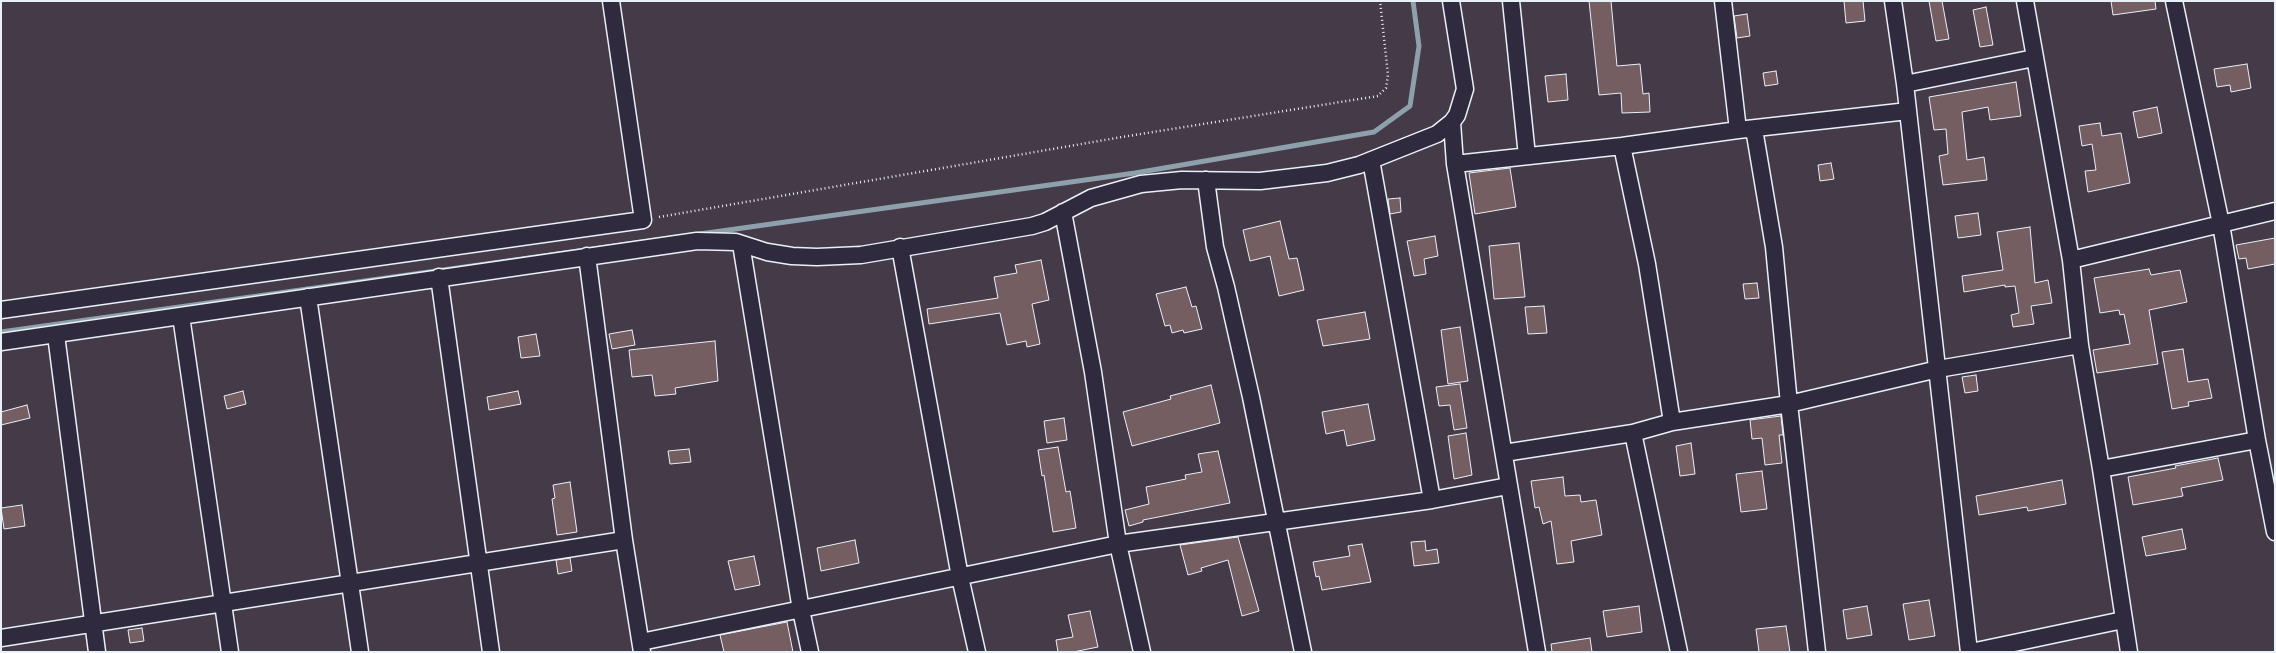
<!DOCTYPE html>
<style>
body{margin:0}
#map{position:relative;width:2276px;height:653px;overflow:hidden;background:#443a48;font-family:Itim,sans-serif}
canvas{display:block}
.frame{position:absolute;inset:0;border:2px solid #e8f1f8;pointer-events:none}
</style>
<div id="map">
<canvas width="2276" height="653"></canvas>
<div class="frame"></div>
</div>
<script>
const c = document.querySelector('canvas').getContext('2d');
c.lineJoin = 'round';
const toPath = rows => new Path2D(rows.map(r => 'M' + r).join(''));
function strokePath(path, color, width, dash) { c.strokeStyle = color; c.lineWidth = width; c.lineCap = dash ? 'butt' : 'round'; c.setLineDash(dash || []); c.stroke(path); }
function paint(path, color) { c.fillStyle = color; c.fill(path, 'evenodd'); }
const stream = toPath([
 [1,332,1135,173,1374,132,1410,106,1419,46,1413,1]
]);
const building = toPath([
 [1589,1,1611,1,1617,66,1640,64,1643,94,1649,93,1650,112,1622,113,1621,93,1599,95,1589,1],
 [1844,1,1863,1,1865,21,1846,23,1844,1],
 [1929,1,1942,1,1949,39,1936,41,1929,1],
 [2111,1,2155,1,2156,9,2113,15,2111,1],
 [1986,7,1993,45,1980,47,1973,10,1986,7],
 [1747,14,1750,36,1737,38,1734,16,1747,14],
 [2247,64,2251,88,2231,92,2230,85,2217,87,2214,69,2247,64],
 [1776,71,1778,84,1765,86,1763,73,1776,71],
 [1566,74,1568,100,1548,102,1545,76,1566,74],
 [2016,82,2021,116,1990,120,1988,107,1962,112,1967,160,1984,157,1987,180,1943,185,1939,156,1948,154,1946,129,1934,130,1929,97,2016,82],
 [2157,107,2162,133,2138,138,2133,112,2157,107],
 [2100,123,2102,136,2121,133,2130,183,2088,192,2085,171,2096,170,2092,144,2082,146,2079,126,2100,123],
 [1831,163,1834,179,1820,181,1818,165,1831,163],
 [1510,168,1516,207,1475,214,1469,173,1510,168],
 [1400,198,1401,212,1390,214,1388,199,1400,198],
 [1978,213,1981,235,1958,238,1955,216,1978,213],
 [1280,221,1289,259,1297,258,1304,290,1279,296,1270,256,1250,261,1243,230,1280,221],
 [2030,227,2035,283,2048,280,2052,303,2031,306,2034,324,2013,327,2011,315,2019,313,2015,286,2005,287,2005,285,1964,292,1962,276,2003,270,1997,232,2030,227],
 [1435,236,1438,256,1424,259,1426,274,1414,276,1407,241,1435,236],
 [2275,238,2275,264,2248,269,2246,258,2239,259,2236,245,2275,238],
 [1519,243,1525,297,1494,299,1489,246,1519,243],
 [1041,260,1049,300,1032,304,1040,344,1027,347,1026,341,1007,345,1000,313,929,324,927,309,998,298,994,277,1017,273,1015,265,1041,260],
 [2149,269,2151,275,2180,270,2187,302,2149,310,2158,364,2097,373,2093,350,2130,344,2124,314,2120,315,2119,310,2100,313,2094,278,2149,269],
 [1757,283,1759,298,1745,299,1743,284,1757,283],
 [1186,287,1192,307,1196,306,1202,329,1184,333,1183,330,1172,333,1170,325,1165,326,1156,294,1186,287],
 [1544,306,1547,333,1528,334,1525,307,1544,306],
 [1365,312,1370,339,1323,346,1317,320,1365,312],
 [1460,327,1468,381,1448,384,1441,330,1460,327],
 [632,330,635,345,612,349,609,334,632,330],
 [536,334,540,356,521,358,518,337,536,334],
 [715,341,718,381,675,388,676,394,655,396,652,375,632,377,629,350,715,341],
 [2183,349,2188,382,2208,379,2212,398,2188,402,2189,406,2172,409,2162,352,2183,349],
 [1976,375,1978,391,1965,393,1962,377,1976,375],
 [1460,384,1467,428,1454,430,1450,405,1439,406,1436,387,1460,384],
 [1211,385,1220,423,1132,446,1123,412,1171,399,1170,396,1211,385],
 [243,391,246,404,227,409,224,396,243,391],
 [518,391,521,404,489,410,487,397,518,391],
 [1368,404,1375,440,1347,446,1344,430,1326,434,1322,412,1368,404],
 [27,405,30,418,1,425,1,412,27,405],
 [1781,416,1783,435,1779,435,1782,463,1765,465,1762,438,1752,439,1750,420,1781,416],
 [1064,418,1067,440,1047,443,1044,421,1064,418],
 [1466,433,1472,475,1454,479,1448,436,1466,433],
 [1691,443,1695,474,1680,476,1676,446,1691,443],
 [1058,447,1066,492,1070,491,1076,528,1053,532,1044,475,1042,476,1038,450,1058,447],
 [689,449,691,462,670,464,668,451,689,449],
 [1218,451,1230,503,1143,520,1143,522,1129,526,1125,510,1149,504,1146,487,1186,479,1185,475,1202,472,1198,454,1218,451],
 [2218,458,2223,480,2181,488,2183,496,2133,505,2128,477,2176,468,2175,466,2218,458],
 [1762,471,1767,509,1741,512,1736,474,1762,471],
 [1563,477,1565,496,1580,495,1581,502,1596,500,1602,535,1571,541,1574,562,1557,564,1551,521,1543,524,1539,507,1535,508,1531,481,1563,477],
 [2062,480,2066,504,2028,511,2027,507,1979,515,1976,496,2062,480],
 [570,482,577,532,557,535,552,499,555,498,553,485,570,482],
 [22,505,25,526,4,529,1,508,22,505],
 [2182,529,2186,549,2146,556,2142,537,2182,529],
 [1238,537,1259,611,1242,616,1228,560,1201,568,1202,571,1188,575,1180,545,1238,537],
 [855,540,859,563,821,571,817,548,855,540],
 [1425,541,1426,551,1437,549,1439,563,1414,566,1411,542,1425,541],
 [1362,544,1371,582,1322,590,1319,576,1316,577,1313,562,1350,556,1348,546,1362,544],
 [754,556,760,585,735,590,728,561,754,556],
 [570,558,572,571,558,574,556,560,570,558],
 [1929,600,1935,636,1909,640,1903,604,1929,600],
 [1639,606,1642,632,1607,637,1603,611,1639,606],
 [1867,606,1872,635,1847,639,1843,610,1867,606],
 [1090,611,1098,647,1073,652,1058,652,1056,640,1073,637,1068,615,1090,611],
 [787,622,793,652,724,652,720,635,787,622],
 [1786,626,1790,652,1759,652,1756,629,1786,626],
 [142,628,144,641,130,643,128,630,142,628],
 [1590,638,1592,652,1552,652,1551,644,1590,638]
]);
const path = toPath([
 [659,217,1122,137,1378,96,1386,88,1388,75,1380,1]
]);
const street = toPath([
 [1511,1,1527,156],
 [1723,1,1738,130],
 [1893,1,1905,84,1969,652],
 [2025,1,2071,260,2080,345,2101,469,2129,652],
 [2174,1,2221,224,2257,440,2275,532],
 [1905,84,2034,58],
 [1452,122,1455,164,1537,652],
 [1754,129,1774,247,1789,404,1817,652],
 [1622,146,1647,264,1672,422],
 [1371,160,1432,500],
 [1455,164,1622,146,1738,130,1908,111],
 [1206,180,1215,247,1226,287,1251,397,1303,652],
 [1063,212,1093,372,1118,544,1142,652],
 [741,244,801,610,810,652],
 [900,247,960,577,977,652],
 [587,256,624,540,642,652],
 [2071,260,2275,211],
 [439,277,491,652],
 [308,297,360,652],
 [1,310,643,220,611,1],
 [181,316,230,652],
 [56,335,97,652],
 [1,342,697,241,736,242,767,252,792,256,817,257,861,255,1032,226,1045,222,1091,198,1141,184,1182,180,1260,181,1327,173,1359,165,1437,134,1452,122,1457,115,1465,89,1451,1],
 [1633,433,1679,652],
 [1504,453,1633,433,1672,422,1789,404,1938,369,2080,345],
 [2101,469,2257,440],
 [1,638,624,540],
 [641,642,1118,544,1432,500,1508,486],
 [1971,652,2123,620]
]);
strokePath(stream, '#8da0ac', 5);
paint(building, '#745e61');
strokePath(building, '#e8f1f8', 1);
strokePath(street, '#e8f1f8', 19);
strokePath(path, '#e8f1f8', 2.5, [1, 3]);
strokePath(street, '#2f2a3d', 16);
</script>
